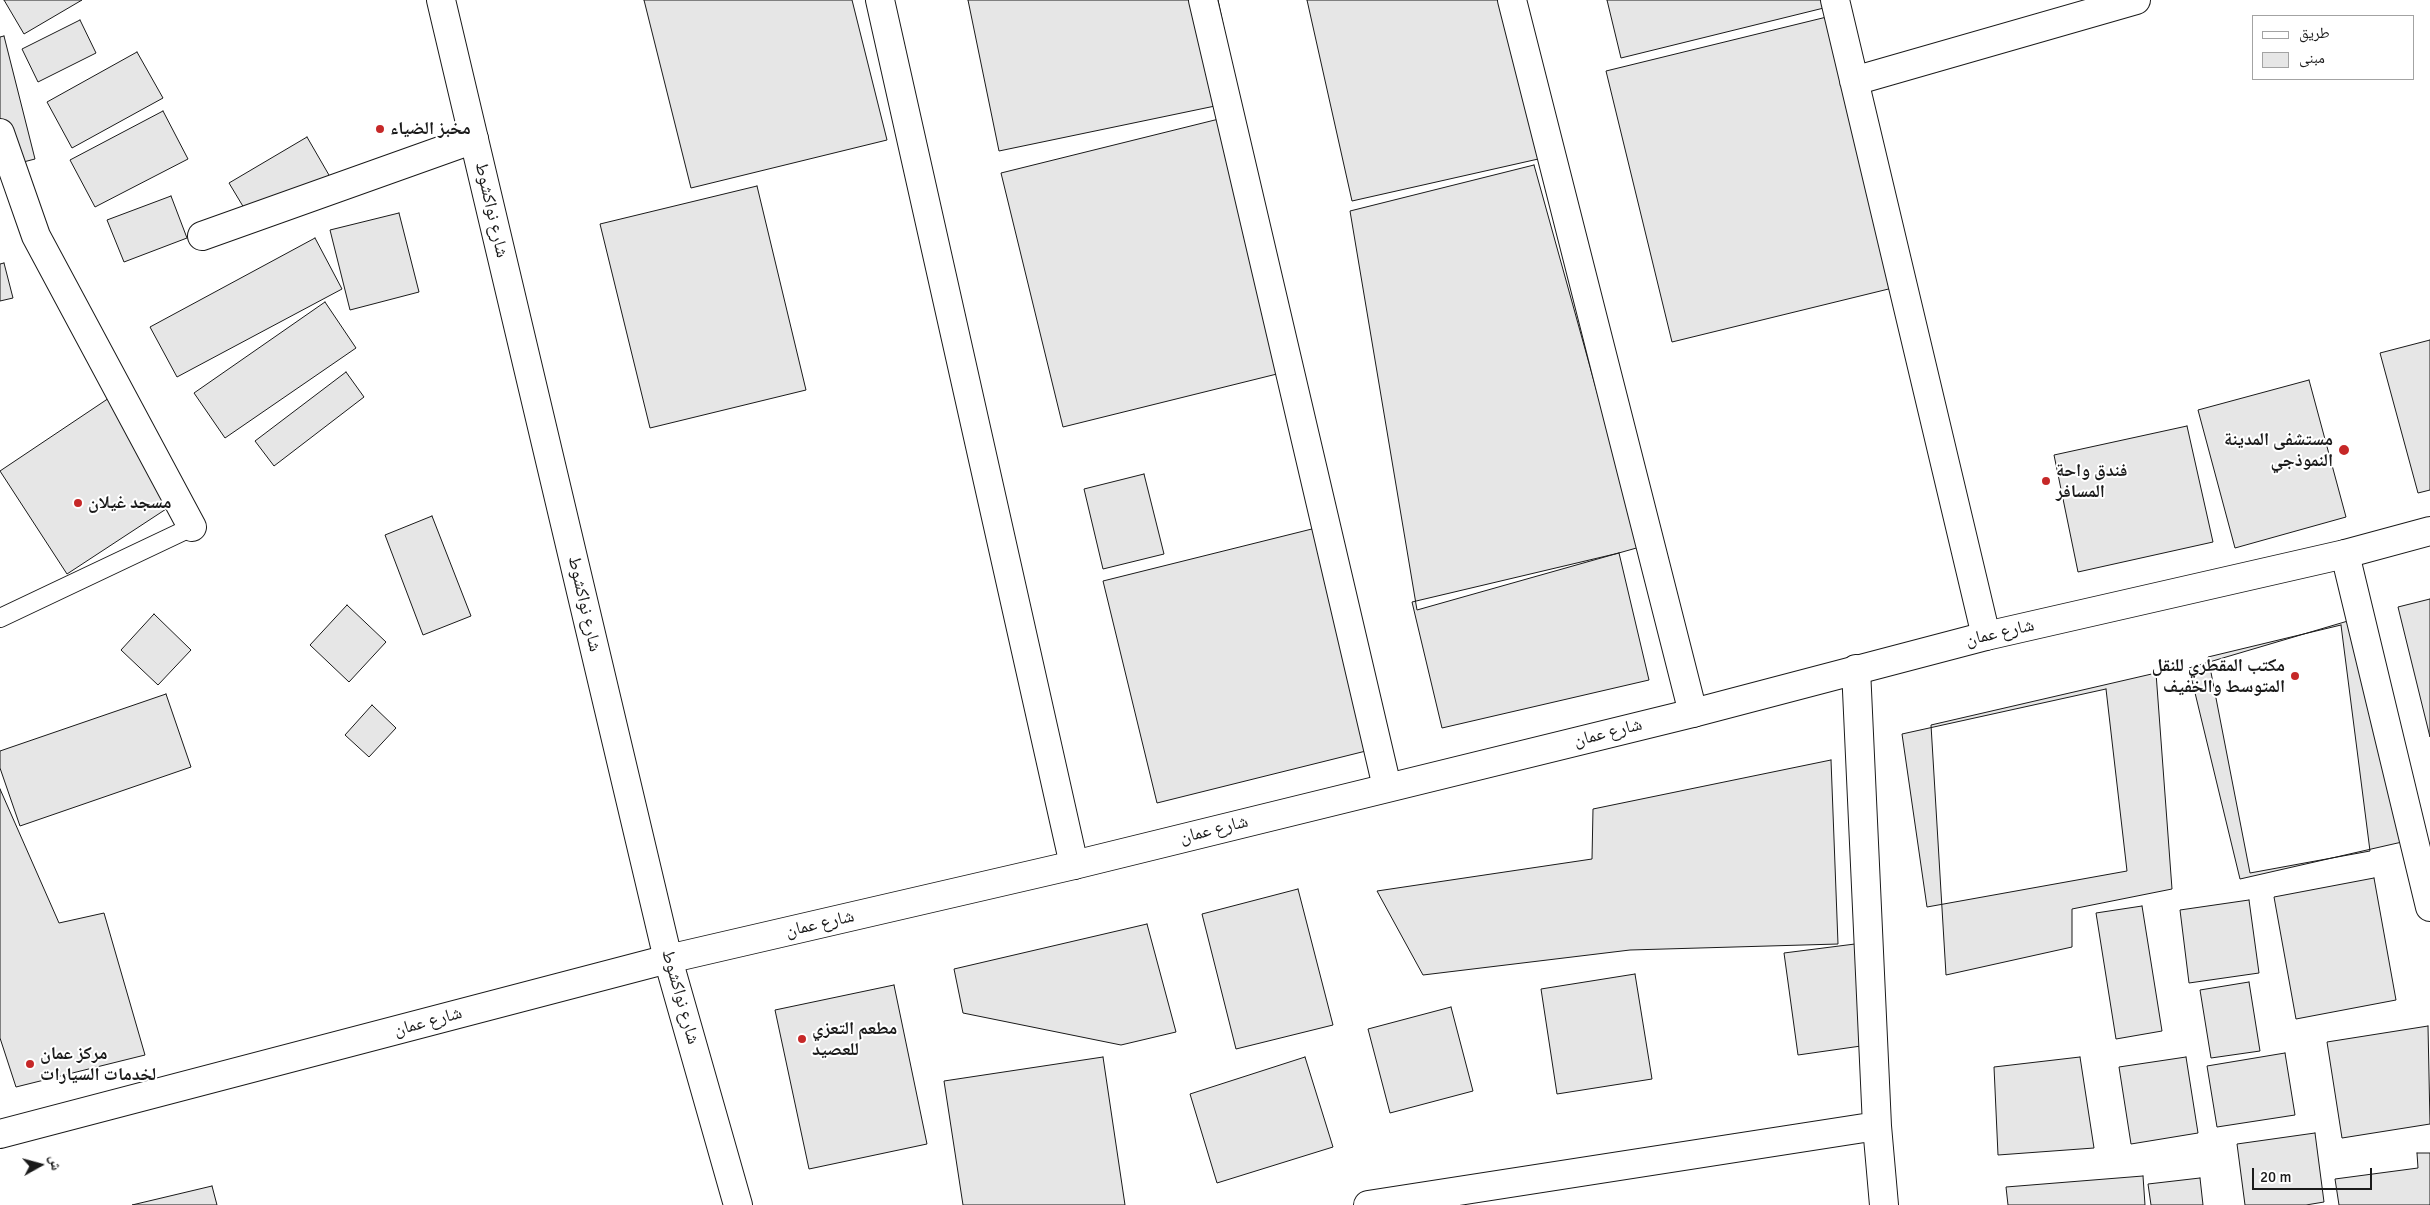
<!DOCTYPE html>
<meta charset="utf-8">
<style>
body{margin:0}
#map{position:relative;width:2430px;height:1205px;overflow:hidden;background:#fff;font-family:Signika,"Noto Naskh Arabic",sans-serif}
canvas{display:block}
.legend{position:absolute;left:2252px;top:15px;width:162px;height:65px;box-sizing:border-box;background:#fff;border:1px solid #a3a3a3;margin:0;padding:6px 9px;list-style:none;font-size:15px;color:#1a1a1a}
.legend li{display:flex;align-items:center;gap:10px;height:25px}
.legend b{width:25px;border:1px solid #a3a3a3}
.north{position:absolute;left:15px;top:1140px;width:50px;height:50px;-webkit-text-stroke:4px #fff;paint-order:stroke;rotate:83deg;font-size:14px;font-weight:700;line-height:20px;text-align:center;color:#1a1a1a}
.north::after{content:'';display:block;margin:auto;width:18px;height:22px;background:#1a1a1a;clip-path:polygon(50% 0,100% 100%,50% 72%,0 100%)}
.scale{position:absolute;left:2252px;top:1168px;width:120px;height:22px;box-sizing:border-box;border:2px solid #1a1a1a;border-top:0;padding-left:6px;font-size:15px;line-height:18px;white-space:nowrap;color:#1a1a1a;-webkit-text-stroke:4px #fff;paint-order:stroke}
</style>
<div id="map">
<canvas width="2430" height="1205"></canvas>
<ul class="legend">
<li><b style="height:6px;background:#fff"></b>طريق</li>
<li><b style="height:14px;background:#e6e6e6"></b>مبنى</li>
</ul>
<div class="north">ش</div>
<div class="scale">20 m</div>
</div>
<script>
const c = document.querySelector('canvas').getContext('2d');
c.lineJoin = 'round';
function paint(path, color) { c.fillStyle = color; c.fill(path, 'evenodd'); }
const toPath = rows => new Path2D(rows.map(r => 'M' + r).join(''));
function strokePath(path, color, width, dash) { c.strokeStyle = color; c.lineWidth = width; c.lineCap = dash ? 'butt' : 'round'; c.setLineDash(dash || []); c.stroke(path); }
function drawText(font, color, halo, rows, align = 'center') {
  c.font = font + ' Signika,"Noto Naskh Arabic",sans-serif'; c.lineWidth = 4; c.setLineDash([]); c.textBaseline = 'middle'; c.strokeStyle = halo; c.fillStyle = color; for (const [text, x, y, turn = 0] of rows) {
    c.save(); c.translate(x, y); c.rotate((+turn || 0) * Math.PI / 180); c.textAlign = isNaN(turn) ? turn : align; if (halo) c.strokeText(text, 0, 0); c.fillText(text, 0, 0); c.restore();
  }
}
const building = toPath([
 [4,0,82,0,24,34,4,0],
 [644,0,852,0,887,140,691,188,644,0],
 [968,0,1218,0,1239,101,999,151,968,0],
 [1307,0,1522,0,1556,155,1352,201,1307,0],
 [1607,0,1839,0,1840,4,1621,58,1607,0],
 [1843,13,1909,284,1672,342,1606,71,1843,13],
 [80,20,96,53,38,82,22,49,80,20],
 [4,36,35,159,0,168,0,37,4,36],
 [137,52,163,98,72,148,47,102,137,52],
 [163,111,188,159,95,207,70,160,163,111],
 [1227,117,1289,371,1063,427,1001,173,1227,117],
 [307,137,333,182,256,228,229,183,307,137],
 [1534,165,1640,547,1417,610,1350,211,1534,165],
 [757,186,806,390,650,428,600,224,757,186],
 [171,196,187,238,124,262,107,220,171,196],
 [399,213,419,292,350,310,330,230,399,213],
 [315,238,342,289,177,377,150,327,315,238],
 [4,263,13,298,0,301,0,264,4,263],
 [325,302,356,348,225,438,194,393,325,302],
 [2430,340,2430,490,2418,493,2380,353,2430,340],
 [346,372,364,397,274,466,255,441,346,372],
 [2309,380,2346,517,2235,548,2198,410,2309,380],
 [121,390,189,494,67,574,0,471,121,390],
 [2187,426,2213,542,2078,572,2054,455,2187,426],
 [1144,474,1164,554,1103,569,1084,489,1144,474],
 [432,516,471,616,423,635,385,535,432,516],
 [1336,523,1390,745,1157,803,1103,581,1336,523],
 [1619,553,1649,680,1442,728,1412,602,1619,553],
 [2430,599,2430,737,2398,607,2430,599],
 [347,605,386,642,349,682,310,645,347,605],
 [154,614,191,650,158,685,121,650,154,614],
 [2358,618,2402,842,2240,879,2189,668,2358,618],
 [2341,625,2370,851,2250,873,2208,657,2341,625],
 [2156,673,2172,889,2072,909,2072,947,1946,975,1931,725,2156,673],
 [2106,689,2127,871,1927,907,1902,734,2106,689],
 [166,694,191,767,20,826,0,768,0,751,166,694],
 [372,705,396,728,369,757,345,735,372,705],
 [1831,760,1838,944,1630,950,1423,975,1377,891,1592,859,1593,809,1831,760],
 [0,789,59,923,104,913,145,1055,16,1087,0,1038,0,789],
 [2374,878,2396,1000,2296,1019,2274,897,2374,878],
 [1298,889,1333,1025,1236,1049,1202,914,1298,889],
 [2249,900,2259,973,2189,983,2180,910,2249,900],
 [2142,906,2162,1031,2116,1039,2096,913,2142,906],
 [1147,924,1176,1032,1121,1045,963,1013,954,969,1147,924],
 [1855,944,1868,1045,1798,1055,1784,953,1855,944],
 [1635,974,1652,1079,1557,1094,1541,989,1635,974],
 [2249,982,2260,1051,2211,1058,2200,990,2249,982],
 [894,985,927,1144,809,1169,775,1010,894,985],
 [1451,1007,1473,1091,1390,1113,1368,1029,1451,1007],
 [2428,1026,2430,1124,2342,1138,2327,1042,2428,1026],
 [2285,1053,2295,1115,2217,1127,2207,1066,2285,1053],
 [1103,1057,1125,1205,963,1205,944,1081,1103,1057],
 [1305,1057,1333,1147,1217,1183,1190,1094,1305,1057],
 [2080,1057,2094,1148,1998,1155,1994,1067,2080,1057],
 [2186,1057,2198,1133,2131,1144,2119,1067,2186,1057],
 [2315,1133,2324,1202,2306,1205,2245,1205,2237,1144,2315,1133],
 [2417,1153,2430,1153,2430,1205,2339,1205,2335,1179,2418,1168,2417,1153],
 [2143,1176,2145,1205,2008,1205,2006,1187,2143,1176],
 [2200,1178,2203,1205,2151,1205,2148,1184,2200,1178],
 [212,1186,217,1205,132,1205,212,1186]
]);
const lane = toPath([
 [0,618,192,527]
]);
const street = toPath([
 [880,0,1074,865],
 [1203,0,1387,787],
 [1512,0,1693,713],
 [1835,0,1986,636],
 [1854,81,2136,0],
 [0,133,36,236,192,527],
 [202,236,474,139],
 [2345,554,2430,907],
 [1856,669,1877,1126,1884,1205],
 [1368,1205,1877,1126]
]);
const secondary = toPath([
 [441,0,668,959,738,1205],
 [0,1134,668,959,1074,865,1693,713,1986,636,2345,554,2430,531]
]);
const markers = [
 [380,129,5,"#c62828"],
 [2344,450,6,"#c62828"],
 [2046,481,5,"#c62828"],
 [78,503,5,"#c62828"],
 [2295,676,5,"#c62828"],
 [802,1039,5,"#c62828"],
 [30,1064,5,"#c62828"]
];
const poiNames = [
 ["مخبز الضياء",390,129],
 ["مستشفى المدينة",2333,440,"right"],
 ["النموذجي",2333,461,"right"],
 ["فندق واحة",2056,471],
 ["المسافر",2056,492],
 ["مسجد غيلان",88,503],
 ["مكتب المقطري للنقل",2285,666,"right"],
 ["المتوسط والخفيف",2285,687,"right"],
 ["مطعم التعزي",812,1029],
 ["للعصيد",812,1050],
 ["مركز عمان",40,1054],
 ["لخدمات السيارات",40,1075]
];
const streetNames = [
 ["شارع نواكشوط",491,210,77],
 ["شارع نواكشوط",584,604,77],
 ["شارع عمان",2000,633,-13],
 ["شارع عمان",1608,733,-14],
 ["شارع عمان",1214,830,-14],
 ["شارع عمان",820,924,-13],
 ["شارع نواكشوط",680,997,74],
 ["شارع عمان",428,1022,-15]
];
paint(building, '#e6e6e6');
strokePath(building, '#1a1a1a', 1);
strokePath(lane, '#1a1a1a', 20);
strokePath(street, '#1a1a1a', 30);
strokePath(secondary, '#1a1a1a', 30);
strokePath(lane, '#fff', 18);
strokePath(street, '#fff', 28);
strokePath(secondary, '#fff', 28);
for (const [x, y, r, color] of markers) { const dot = new Path2D(); dot.arc(x, y, r, 0, 2 * Math.PI); c.fillStyle = color; c.fill(dot); strokePath(dot, '#fff', 2); }
drawText('bold 18px', '#1a1a1a', '#fff', poiNames, 'left');
drawText('18px', '#1a1a1a', '#fff', streetNames);
</script>
